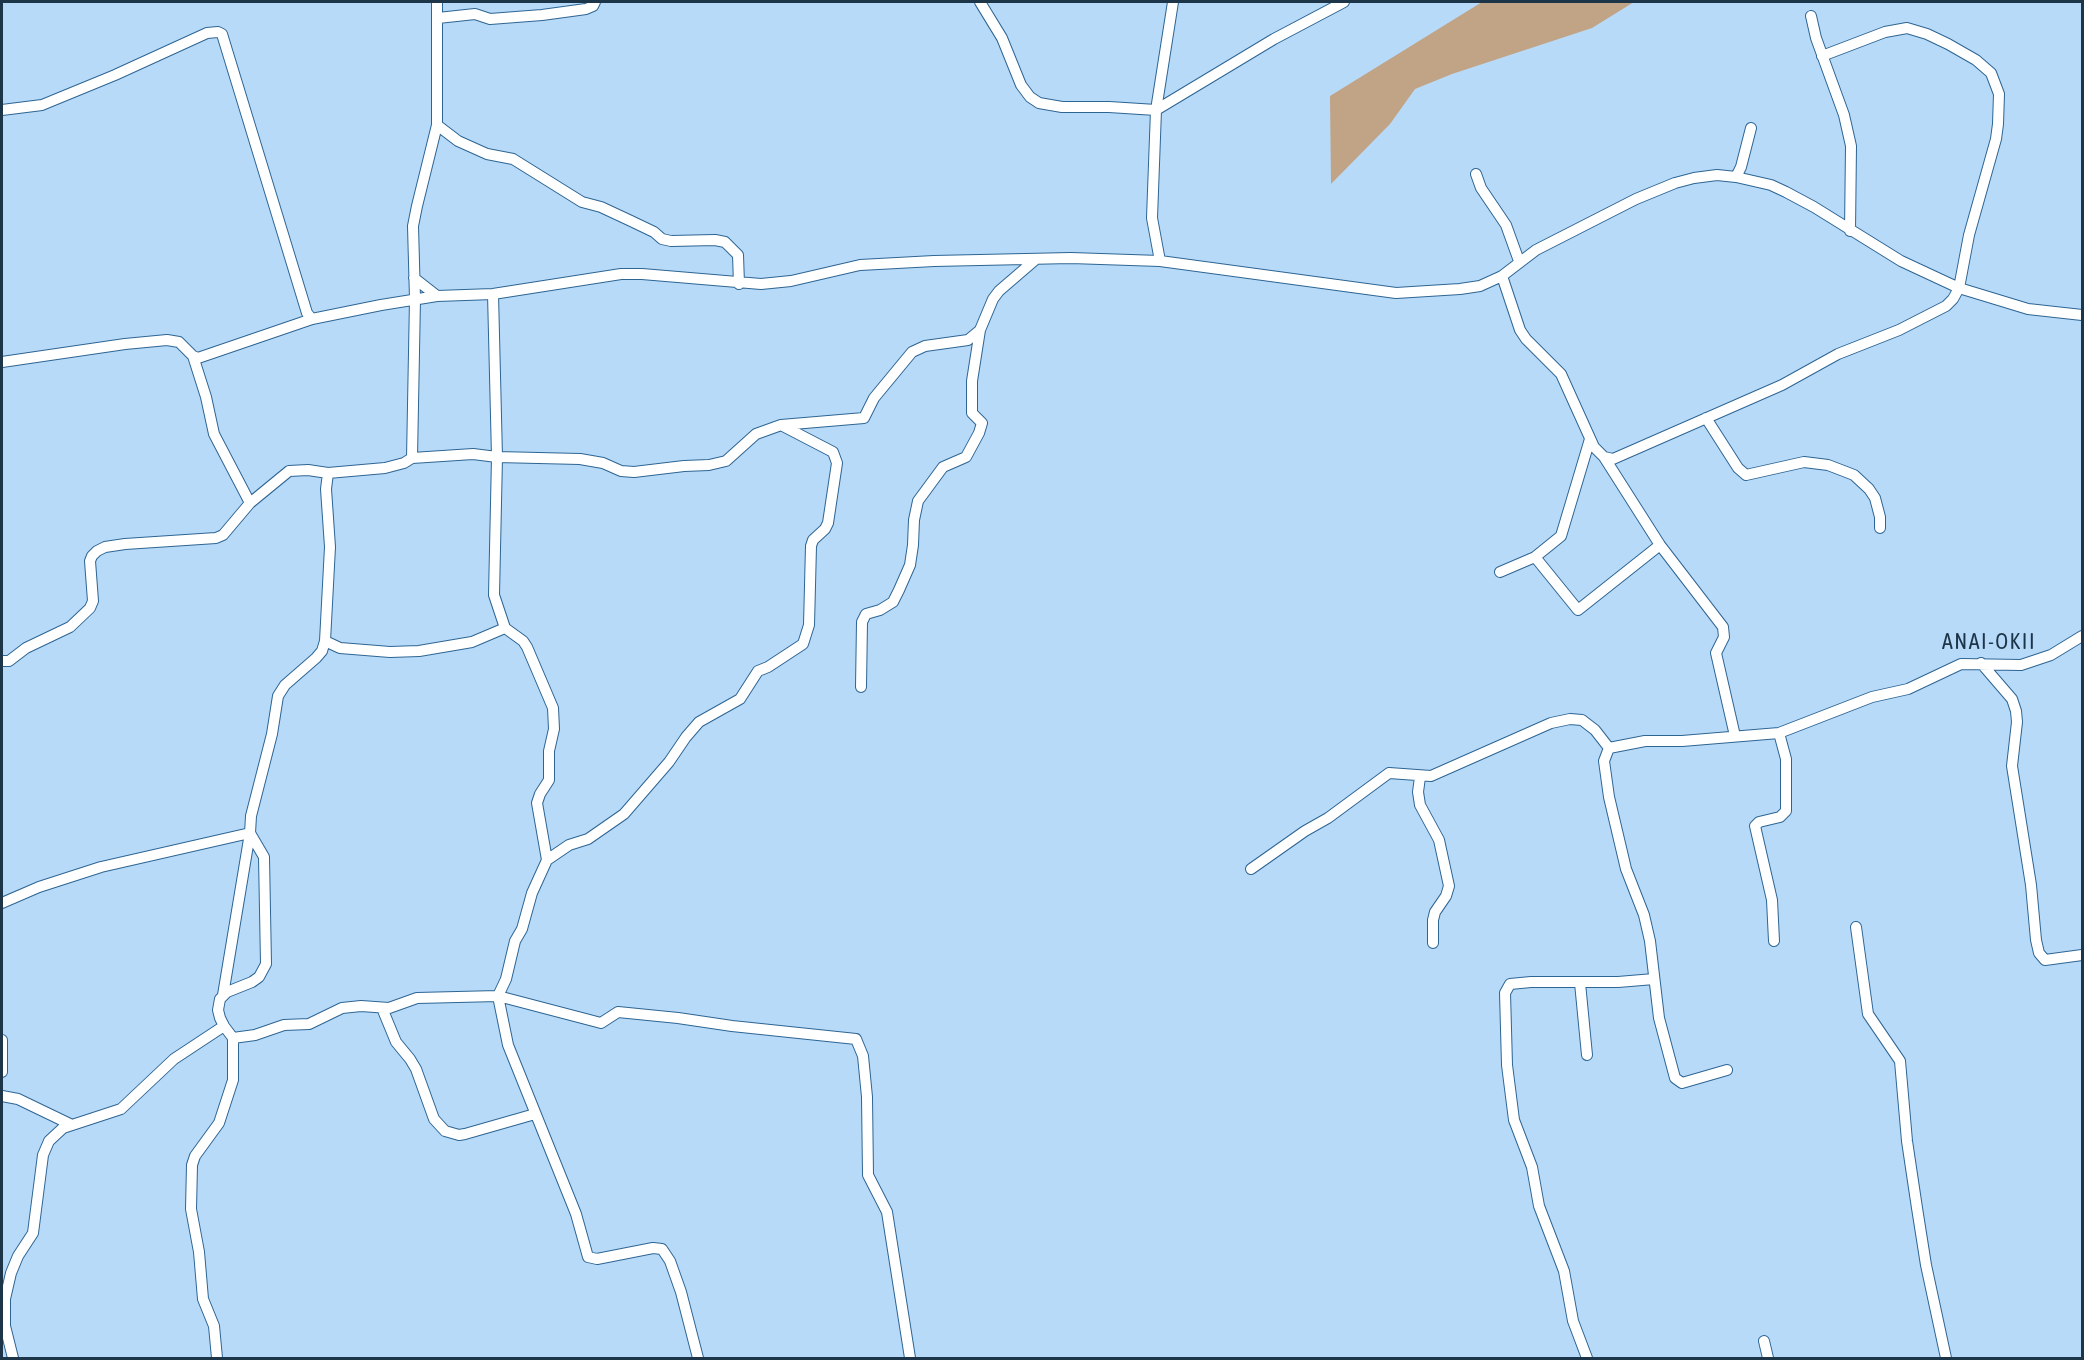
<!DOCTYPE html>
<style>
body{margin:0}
#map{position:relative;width:2084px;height:1360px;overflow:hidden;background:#b8daf9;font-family:"Asap Condensed",sans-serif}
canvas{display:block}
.frame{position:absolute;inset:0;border:3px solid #1d3549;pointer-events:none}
</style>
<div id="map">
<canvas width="2084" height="1360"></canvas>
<div class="frame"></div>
</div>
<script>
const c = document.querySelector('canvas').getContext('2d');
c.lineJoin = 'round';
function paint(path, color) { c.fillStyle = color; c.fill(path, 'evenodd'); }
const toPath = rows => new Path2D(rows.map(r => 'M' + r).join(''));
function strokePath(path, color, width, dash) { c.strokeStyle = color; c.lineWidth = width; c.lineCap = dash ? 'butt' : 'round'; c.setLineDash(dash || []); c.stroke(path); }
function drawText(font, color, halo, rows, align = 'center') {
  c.font = font + ' "Asap Condensed",sans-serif'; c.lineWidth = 6; c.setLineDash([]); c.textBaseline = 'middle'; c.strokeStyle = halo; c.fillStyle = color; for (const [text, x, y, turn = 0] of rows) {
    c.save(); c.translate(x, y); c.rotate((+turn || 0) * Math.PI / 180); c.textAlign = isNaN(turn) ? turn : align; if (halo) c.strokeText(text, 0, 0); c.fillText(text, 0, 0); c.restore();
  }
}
const green = toPath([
 [1482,2,1634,2,1592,28,1452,74,1415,89,1390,124,1331,184,1330,96]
]);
const minor = toPath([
 [980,2,1002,38,1021,85,1030,97,1039,103,1062,107,1109,107,1156,110,1274,39,1344,2],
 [1811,16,1816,38,1844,115,1851,146,1850,231],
 [438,18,475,14,490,19,542,15,586,9,593,6,595,2],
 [2,110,42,105,115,75,207,33,218,32,222,34,307,313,312,319,381,305,437,296,493,294,621,274,642,274,761,284,791,281,860,265,934,261,1071,258,1160,261,1396,293,1460,289,1480,286,1502,276,1536,250,1636,199,1675,183,1694,178,1717,175,1736,177,1771,185,1786,192,1814,207,1901,261,1959,288,2028,309,2082,315],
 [437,125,458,141,487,154,513,159,582,202,601,207,631,221,654,232,662,239,671,241,715,240,725,242,738,255,739,284],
 [1476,174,1481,188,1506,225,1519,261],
 [1736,177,1741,167,1751,128],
 [1160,261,1152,218,1156,110,1173,2],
 [1502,276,1520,330,1526,339,1561,374,1594,447,1604,457,1613,459,1782,385,1838,354,1899,330,1946,306,1953,299,1959,288,1969,235,1996,139,1998,124,1999,94,1991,73,1976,60,1948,44,1927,34,1907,28,1885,32,1822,56],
 [414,278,437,296],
 [493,294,497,457,494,595,505,628,523,641,527,647,553,708,554,729,549,751,549,780,540,794,537,803,547,860],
 [193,356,206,397,214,434,250,503],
 [2,362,125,344,167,340,179,342,193,356,198,358,312,319],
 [1706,418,1738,468,1746,475,1804,462,1828,465,1854,475,1869,489,1875,498,1880,517,1880,528],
 [1604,457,1660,545,1723,627,1724,637,1716,653,1735,736],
 [412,458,473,454,497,457,580,459,603,463,621,471,634,472,684,466,709,465,726,461,756,434,781,425,864,418,874,398,912,352,925,346,968,340,980,330,993,299,999,291,1035,260],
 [1535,557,1578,610,1660,545],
 [1500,572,1535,557,1561,536,1590,439],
 [325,641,340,648,390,652,419,651,472,642,505,628],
 [2,661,9,661,26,648,70,627,90,608,93,601,90,561,92,556,97,551,105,547,125,544,216,538,223,535,250,503,289,471,308,470,328,473],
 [1981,663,2012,699,2016,711,2017,722,2012,766,2031,885,2036,940,2039,953,2045,960,2082,955],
 [861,687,862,622,866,614,880,610,893,602,899,590,910,565,913,545,914,520,918,501,943,467,966,457,979,433,982,423,972,413,972,381,980,330],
 [1609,748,1645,741,1682,741,1779,733,1872,697,1908,689,1961,664,2021,665,2051,655,2082,636],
 [1609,748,1604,761,1609,797,1626,869,1644,915,1650,941,1659,1018,1675,1078,1682,1083,1727,1070],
 [1420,777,1418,792,1420,805,1439,840,1449,886,1446,896,1435,912,1433,920,1433,943],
 [1251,869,1305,831,1328,818,1389,773,1431,776,1551,723,1570,719,1582,720,1595,730,1609,748],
 [2,903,39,887,101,867,250,833],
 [1856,927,1868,1014,1900,1061,1907,1141,1917,1208,1926,1265,1946,1358],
 [1774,941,1772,900,1755,826,1759,822,1780,817,1786,811,1786,759,1779,733],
 [1580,983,1587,1055],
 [223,995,250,833,251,816,272,734,278,696,285,685,316,658,322,651,325,641,330,547,326,489,328,473,385,468,404,463,412,458,415,299,413,226,417,206,437,125,437,2],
 [382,1008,396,1042,410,1059,416,1069,434,1119,445,1131,459,1135,465,1134,535,1114],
 [233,1038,255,1035,284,1025,309,1024,342,1008,361,1006,389,1008,417,998,498,996,601,1023,618,1012,678,1018,732,1026,856,1039,863,1056,867,1097,868,1175,887,1212,910,1358],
 [2,1040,2,1072],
 [2,1096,18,1099,72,1125],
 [1764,1341,1768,1358],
 [13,1358,5,1326,5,1299,11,1273,18,1256,33,1233,43,1155,49,1141,63,1128,121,1109,174,1059,224,1026],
 [217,1358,214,1326,203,1299,199,1252,191,1209,192,1165,195,1156,219,1123,233,1080,233,1038,224,1026,220,1018,218,1010,220,999,227,992,252,982,259,977,266,964,264,857,250,833],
 [698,1358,681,1292,670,1261,662,1249,653,1248,597,1259,588,1257,576,1214,508,1045,498,996,506,979,515,941,522,929,532,893,547,860,569,845,588,839,624,814,669,762,686,737,699,722,740,699,758,671,768,667,803,644,809,625,811,546,813,540,825,529,828,523,837,463,833,452,781,425],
 [1587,1358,1573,1321,1564,1271,1539,1206,1532,1167,1514,1120,1507,1065,1505,993,1510,984,1531,982,1618,982,1654,979]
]);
const quarterNames = [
 ["ANAI-OKII",1989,642]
];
paint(green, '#c1a385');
strokePath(minor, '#2d6593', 12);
strokePath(minor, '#fff', 10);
c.letterSpacing = '1.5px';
drawText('22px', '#1d3549', '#b8daf9', quarterNames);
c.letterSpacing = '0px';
</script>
